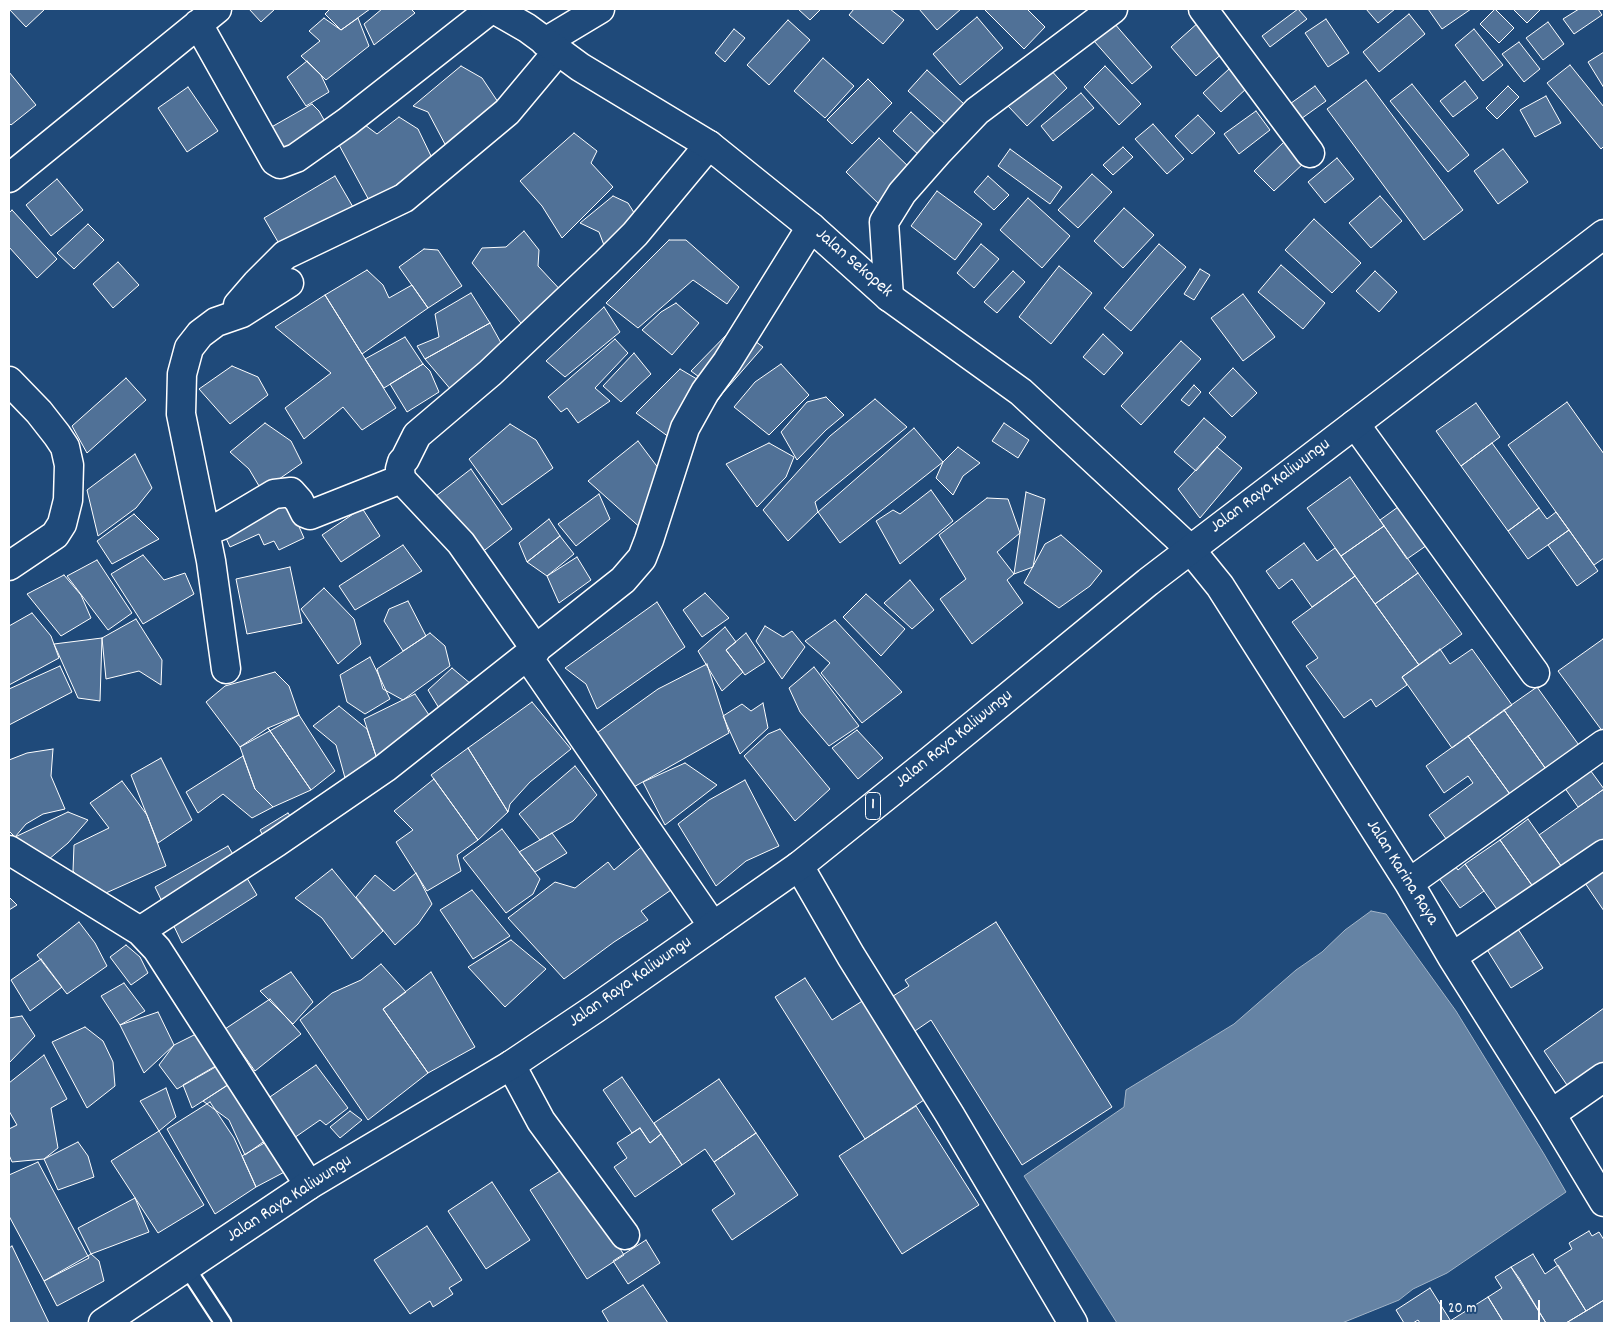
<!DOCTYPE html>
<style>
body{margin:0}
#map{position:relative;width:1613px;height:1332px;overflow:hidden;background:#1f4a7a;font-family:Dekko,sans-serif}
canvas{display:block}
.frame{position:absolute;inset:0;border:10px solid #fff;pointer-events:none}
.scale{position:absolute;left:1440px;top:1300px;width:100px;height:22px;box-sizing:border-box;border:2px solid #fff;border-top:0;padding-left:6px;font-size:15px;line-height:18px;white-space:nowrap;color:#fff;-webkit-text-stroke:4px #1f4a7a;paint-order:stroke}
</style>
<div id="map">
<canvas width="1613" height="1332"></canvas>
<div class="frame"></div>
<div class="scale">20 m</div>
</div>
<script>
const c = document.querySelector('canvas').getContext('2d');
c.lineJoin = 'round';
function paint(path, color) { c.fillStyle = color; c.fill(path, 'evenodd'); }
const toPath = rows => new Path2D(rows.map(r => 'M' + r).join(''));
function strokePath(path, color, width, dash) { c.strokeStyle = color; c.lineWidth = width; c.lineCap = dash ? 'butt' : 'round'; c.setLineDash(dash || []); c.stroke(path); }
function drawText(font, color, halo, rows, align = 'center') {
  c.font = font + ' Dekko,sans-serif'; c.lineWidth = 4; c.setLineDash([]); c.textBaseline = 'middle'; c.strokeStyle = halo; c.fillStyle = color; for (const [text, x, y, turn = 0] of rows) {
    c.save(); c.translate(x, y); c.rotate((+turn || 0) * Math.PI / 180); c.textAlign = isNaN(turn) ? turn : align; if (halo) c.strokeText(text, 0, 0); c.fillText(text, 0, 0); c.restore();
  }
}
const water = toPath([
 [1371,911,1386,914,1456,1011,1544,1154,1566,1192,1447,1273,1413,1289,1399,1300,1342,1323,1117,1323,1024,1176,1124,1107,1126,1090,1234,1024,1296,970,1322,952,1345,930,1371,911]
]);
const building = toPath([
 [9,9,45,9,26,27,9,9],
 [249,9,275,9,261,22,249,9],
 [330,9,370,9,341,30,325,14,330,9],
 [382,9,411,9,415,13,374,45,364,24,382,9],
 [798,9,821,9,810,20,798,9],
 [854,9,890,9,904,20,883,44,849,15,854,9],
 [919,9,961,9,937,30,919,9],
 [984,9,1027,9,1045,27,1024,49,984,9],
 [1298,9,1307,19,1270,47,1262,36,1298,9],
 [1366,9,1395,9,1378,23,1366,9],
 [1428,9,1471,9,1442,29,1428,9],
 [1495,9,1514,28,1499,43,1480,24,1495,9],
 [1513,9,1541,9,1527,23,1513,9],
 [1579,9,1598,9,1602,15,1574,34,1563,19,1579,9],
 [1409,14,1425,34,1379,72,1363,52,1409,14],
 [977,17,1003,48,960,85,933,54,977,17],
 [324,18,341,30,358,18,369,46,326,80,301,56,320,41,309,31,324,18],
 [1326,19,1349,53,1328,67,1305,33,1326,19],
 [788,20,810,40,769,85,747,65,788,20],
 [1199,22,1224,52,1196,76,1171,47,1199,22],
 [1548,22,1564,44,1543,60,1526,38,1548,22],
 [1114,23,1152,67,1132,84,1094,41,1114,23],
 [734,29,745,38,725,62,715,53,734,29],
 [1474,29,1503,65,1483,81,1455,45,1474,29],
 [1519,42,1540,69,1524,82,1502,54,1519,42],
 [1604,52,1604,88,1588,62,1604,52],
 [823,58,854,86,825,118,794,91,823,58],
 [307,61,321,75,329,92,306,106,287,77,307,61],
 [1570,65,1604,107,1604,146,1601,149,1547,83,1570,65],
 [461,66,482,78,498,102,447,148,428,112,413,106,461,66],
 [1105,66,1141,104,1119,125,1084,87,1105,66],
 [1049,68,1067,88,1027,126,1008,106,1049,68],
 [1229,69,1247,88,1221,112,1203,93,1229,69],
 [927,70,964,104,946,125,908,91,927,70],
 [9,72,36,105,11,125,9,123,9,72],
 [868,79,892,103,852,144,827,120,868,79],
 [1366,80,1463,210,1424,240,1327,109,1366,80],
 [1465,81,1478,98,1453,117,1440,101,1465,81],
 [1412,84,1469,155,1448,172,1390,101,1412,84],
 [1315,86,1326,101,1298,121,1287,106,1315,86],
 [1508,86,1519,97,1497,119,1486,108,1508,86],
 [188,87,218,131,187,152,158,108,188,87],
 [1081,93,1094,108,1053,141,1041,126,1081,93],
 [1546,96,1561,123,1535,137,1520,110,1546,96],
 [312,104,319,111,331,132,286,158,268,129,312,104],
 [1256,111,1270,130,1239,154,1224,134,1256,111],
 [911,112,938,137,920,156,893,131,911,112],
 [1198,115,1215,133,1192,154,1175,136,1198,115],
 [399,117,418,129,432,158,371,204,338,143,361,122,377,134,399,117],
 [1153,124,1184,159,1167,174,1135,139,1153,124],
 [574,133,597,151,591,163,613,187,562,238,542,206,520,181,574,133],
 [879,138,913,171,881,206,846,172,879,138],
 [1285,141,1305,162,1274,191,1254,171,1285,141],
 [1123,147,1133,157,1113,175,1103,165,1123,147],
 [1010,149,1062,187,1050,204,998,166,1010,149],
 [1503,149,1528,182,1498,204,1474,171,1503,149],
 [1337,158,1354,179,1325,203,1308,182,1337,158],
 [1092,174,1112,192,1078,228,1058,210,1092,174],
 [335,176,353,207,281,247,264,218,335,176],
 [988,176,1009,195,994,210,974,192,988,176],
 [57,179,83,210,51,236,26,205,57,179],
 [937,191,982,224,955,260,911,226,937,191],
 [613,196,628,203,638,219,607,253,599,232,580,223,613,196],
 [1380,196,1402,221,1371,248,1349,223,1380,196],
 [1028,198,1070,236,1042,268,1000,230,1028,198],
 [1124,208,1154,235,1123,268,1094,241,1124,208],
 [12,210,57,259,37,278,9,247,9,213,12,210],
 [1314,219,1361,263,1332,293,1285,250,1314,219],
 [88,224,104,240,74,269,57,253,88,224],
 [524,231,539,250,538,266,566,296,529,333,472,263,482,248,506,247,524,231],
 [669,240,686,240,739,287,727,304,693,280,638,328,606,303,669,240],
 [981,244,999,259,974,288,957,273,981,244],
 [1159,244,1186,267,1131,331,1104,308,1159,244],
 [424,249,438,250,462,286,428,308,399,267,424,249],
 [118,262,139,285,113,308,93,284,118,262],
 [1281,265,1325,303,1303,329,1258,292,1281,265],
 [1059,266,1092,293,1051,344,1019,317,1059,266],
 [1200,269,1210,275,1194,300,1184,294,1200,269],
 [367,270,383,285,389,298,412,285,428,308,362,354,325,295,367,270],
 [1013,271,1025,282,997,313,984,302,1013,271],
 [1375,271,1397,292,1379,312,1356,291,1375,271],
 [471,293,490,323,425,359,417,346,439,337,435,314,471,293],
 [1243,294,1275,337,1243,361,1211,318,1243,294],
 [325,295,396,408,362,430,343,407,304,439,285,408,331,373,275,327,325,295],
 [676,303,699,323,672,355,642,330,661,312,676,303],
 [604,307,620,332,565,377,546,361,604,307],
 [490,323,505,350,452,391,425,359,490,323],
 [735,326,763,347,722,394,691,371,735,326],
 [1103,334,1123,353,1104,375,1083,357,1103,334],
 [405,337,423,364,384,388,365,359,405,337],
 [615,339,628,353,595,388,610,401,578,423,567,408,561,412,548,397,615,339],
 [1181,341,1201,359,1141,425,1121,406,1181,341],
 [634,353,651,374,621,402,603,386,634,353],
 [423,364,430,371,439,392,407,412,390,384,423,364],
 [781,364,809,395,769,435,734,407,755,382,781,364],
 [232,366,258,377,268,395,230,424,199,389,232,366],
 [1233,368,1257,393,1232,417,1209,393,1233,368],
 [680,369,722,394,684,448,636,413,680,369],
 [126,378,146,400,87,453,72,426,126,378],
 [1194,385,1201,392,1189,406,1181,400,1194,385],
 [826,397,844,415,826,430,797,460,781,432,807,402,826,397],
 [875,399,907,427,815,502,818,512,788,541,763,510,830,436,875,399],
 [1567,402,1604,454,1604,558,1594,565,1508,445,1567,402],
 [1476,403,1500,437,1461,466,1436,431,1476,403],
 [1204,418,1226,437,1196,471,1174,452,1204,418],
 [265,423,291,441,302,463,262,491,249,469,230,452,265,423],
 [1004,423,1029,440,1018,458,992,441,1004,423],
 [510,424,536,440,553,468,502,505,469,459,510,424],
 [914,428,943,462,840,543,818,512,914,428],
 [638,441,674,489,643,530,588,481,638,441],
 [769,443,794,457,786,477,757,507,726,464,769,443],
 [1492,443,1539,508,1508,531,1461,466,1492,443],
 [958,447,980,463,963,476,953,495,936,478,943,462,958,447],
 [1217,447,1242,468,1200,518,1178,489,1217,447],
 [135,454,152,488,136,508,98,536,87,490,135,454],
 [471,469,512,529,481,553,436,496,471,469],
 [1350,477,1384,526,1341,556,1307,508,1350,477],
 [931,490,953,521,900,564,876,521,893,510,900,514,931,490],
 [1026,492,1045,499,1033,567,1014,574,1026,492],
 [599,494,610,519,576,546,558,524,599,494],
 [286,497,304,538,279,550,274,541,264,545,259,534,230,547,221,527,286,497],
 [987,498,1008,499,1020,533,997,552,1014,574,1007,580,1023,603,972,644,940,599,966,579,939,535,987,498],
 [1405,502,1433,541,1407,559,1380,520,1405,502],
 [362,508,380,536,341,562,322,535,362,508],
 [1539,508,1547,519,1556,512,1569,530,1528,559,1508,531,1539,508],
 [134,514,159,539,112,564,97,541,134,514],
 [549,519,560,536,527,562,519,543,549,519],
 [1384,526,1418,573,1375,604,1341,556,1384,526],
 [1569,530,1598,571,1577,586,1548,545,1569,530],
 [1061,535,1102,571,1090,586,1059,608,1024,583,1045,544,1061,535],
 [560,536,574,554,547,576,527,562,560,536],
 [1304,543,1317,561,1335,548,1355,576,1312,607,1292,579,1279,589,1266,571,1304,543],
 [403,545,422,571,355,610,339,586,403,545],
 [143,555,164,580,185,573,194,594,143,624,111,574,143,555],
 [577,557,591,580,559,603,547,576,577,557],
 [97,560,132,613,108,630,67,576,97,560],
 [290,567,302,623,247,634,236,579,290,567],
 [1418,573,1462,634,1419,665,1375,604,1418,573],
 [64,575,81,595,91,618,61,636,27,594,64,575],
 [1355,576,1419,665,1402,677,1407,685,1376,707,1371,699,1344,718,1306,666,1318,658,1292,622,1355,576],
 [910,580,934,610,912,629,884,603,910,580],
 [324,588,354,619,361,644,338,664,301,609,324,588],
 [705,593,729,618,702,637,683,610,705,593],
 [866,594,905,629,881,656,843,617,866,594],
 [408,601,426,636,403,651,384,621,389,609,408,601],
 [657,602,685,647,597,709,586,684,565,668,657,602],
 [32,613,51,636,59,658,9,685,9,626,32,613],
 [136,619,162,660,161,685,139,671,106,679,102,638,136,619],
 [835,620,902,692,862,723,821,673,830,663,805,641,835,620],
 [765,626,783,637,792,631,805,647,782,679,756,641,765,626],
 [725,627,736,642,726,650,743,672,722,691,698,651,725,627],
 [430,633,445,646,450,666,403,700,383,689,377,669,430,633],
 [746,633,765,662,745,675,726,650,746,633],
 [102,638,100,701,78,698,54,644,102,638],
 [1603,639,1604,641,1604,731,1603,732,1558,671,1603,639],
 [1440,649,1450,664,1472,649,1512,705,1452,748,1402,677,1440,649],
 [370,657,390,699,365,714,347,702,340,675,370,657],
 [707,664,729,733,632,788,594,735,658,689,707,664],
 [60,666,72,692,9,725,9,689,60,666],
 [814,667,859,726,829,746,800,712,789,688,814,667],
 [452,668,471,684,451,728,428,690,452,668],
 [275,672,289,686,299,715,240,747,206,702,225,686,275,672],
 [1537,687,1581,748,1548,772,1504,710,1537,687],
 [415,694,435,724,378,762,364,719,415,694],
 [532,702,571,749,530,782,510,804,508,812,468,748,532,702],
 [763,703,768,728,740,754,723,716,742,704,751,711,763,703],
 [339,706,367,729,378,762,345,778,336,745,313,726,339,706],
 [1504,710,1548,772,1512,797,1468,736,1504,710],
 [299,715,335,771,311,790,268,728,299,715],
 [268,728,311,790,273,807,255,789,240,747,268,728],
 [780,729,830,789,795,821,744,756,768,734,780,729],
 [857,730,883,758,858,779,832,748,857,730],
 [1468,736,1512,797,1449,843,1429,815,1473,783,1468,776,1444,793,1426,766,1468,736],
 [468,748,508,812,478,840,431,775,468,748],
 [53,749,51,776,65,809,43,814,26,824,15,837,9,831,9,760,27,753,53,749],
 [243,756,255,789,273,807,252,818,223,794,198,813,186,792,243,756],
 [161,758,192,820,158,843,131,775,161,758],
 [685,763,717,785,665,825,643,782,685,763],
 [1585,763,1604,789,1578,807,1560,781,1585,763],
 [575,766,597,795,573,821,540,840,519,814,575,766],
 [434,779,478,840,457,855,461,871,427,891,396,842,413,830,394,811,434,779],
 [745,780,779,846,746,861,716,886,678,824,709,800,745,780],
 [122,781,147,815,166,866,97,897,73,871,74,845,109,828,90,803,122,781],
 [1604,789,1604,841,1564,870,1539,835,1604,789],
 [68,812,88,820,68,843,42,865,15,837,68,812],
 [288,813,304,834,274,856,260,830,288,813],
 [1528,819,1564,870,1536,891,1500,840,1528,819],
 [502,829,540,879,533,894,506,913,463,858,502,829],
 [552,833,567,853,535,872,519,852,552,833],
 [1500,840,1536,891,1501,915,1465,864,1500,840],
 [645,844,671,890,641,911,648,920,614,942,564,979,508,918,555,882,575,888,608,862,614,870,645,844],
 [228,846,257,895,182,943,155,887,228,846],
 [1451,860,1458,870,1465,864,1484,891,1460,908,1434,871,1451,860],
 [332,869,383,931,352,959,322,918,295,898,332,869],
 [1604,870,1604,911,1585,883,1604,870],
 [416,873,432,904,418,924,395,945,356,897,375,875,394,891,416,873],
 [472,890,510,936,473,959,440,910,472,890],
 [9,897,17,905,9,910,9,897],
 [79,922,95,943,107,966,67,994,37,955,79,922],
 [996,922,1112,1107,1022,1165,931,1020,912,1033,890,998,909,986,905,980,996,922],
 [1518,929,1543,968,1511,988,1486,948,1518,929],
 [511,940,546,969,505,1007,468,967,511,940],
 [126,945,140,957,148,973,131,985,110,957,126,945],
 [41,959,62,987,30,1011,11,980,41,959],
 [381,964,406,992,383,1009,428,1073,368,1120,300,1020,332,993,361,980,381,964],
 [291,972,313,1002,293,1024,260,991,291,972],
 [431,972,475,1047,428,1073,383,1009,431,972],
 [805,978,832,1020,864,1000,927,1098,865,1139,775,997,805,978],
 [124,983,145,1011,120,1025,101,996,124,983],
 [270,999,301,1034,255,1071,225,1029,270,999],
 [1604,1008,1604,1064,1569,1088,1544,1051,1604,1008],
 [158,1012,174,1045,144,1073,120,1025,158,1012],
 [22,1016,35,1036,9,1063,9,1018,22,1016],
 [216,1024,233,1057,177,1089,159,1065,174,1045,216,1024],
 [85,1027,103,1041,113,1062,115,1086,87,1108,52,1042,85,1027],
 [44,1055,67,1099,51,1108,58,1148,44,1159,12,1162,9,1155,9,1129,17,1125,9,1111,9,1083,44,1055],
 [219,1064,228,1085,192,1108,183,1085,219,1064],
 [316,1065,348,1108,326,1125,320,1120,294,1138,267,1099,316,1065],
 [622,1077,661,1134,650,1143,640,1128,632,1133,603,1090,622,1077],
 [719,1079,756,1133,714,1162,705,1149,682,1165,654,1123,719,1079],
 [235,1080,280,1130,245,1155,229,1120,203,1101,235,1080],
 [166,1088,176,1117,159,1131,140,1101,166,1088],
 [210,1102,234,1138,256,1187,215,1214,167,1129,210,1102],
 [916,1106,979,1205,902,1254,839,1156,916,1106],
 [350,1111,362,1120,340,1138,330,1127,350,1111],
 [640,1128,650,1143,661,1134,682,1165,635,1197,614,1167,627,1158,617,1143,640,1128],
 [159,1131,204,1205,158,1233,111,1161,159,1131],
 [756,1133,798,1195,732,1240,712,1210,735,1194,714,1162,756,1133],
 [273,1138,292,1168,256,1187,242,1156,273,1138],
 [78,1142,88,1156,94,1177,58,1190,44,1159,78,1142],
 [38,1162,89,1258,44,1281,9,1216,9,1175,38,1162],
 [568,1166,624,1255,587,1279,530,1190,568,1166],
 [492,1182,530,1240,486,1269,448,1211,492,1182],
 [135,1198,149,1232,91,1254,78,1228,135,1198],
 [427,1226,462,1280,449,1288,453,1294,433,1307,430,1301,410,1314,374,1260,427,1226],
 [1589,1231,1592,1236,1599,1232,1604,1240,1604,1300,1586,1311,1554,1260,1572,1249,1569,1243,1589,1231],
 [646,1240,660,1263,628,1284,613,1261,646,1240],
 [12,1246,49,1323,9,1323,9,1248,12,1246],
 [91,1254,99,1261,104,1281,57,1306,44,1281,91,1254],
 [1533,1254,1545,1274,1558,1265,1586,1311,1566,1323,1546,1323,1511,1267,1533,1254],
 [1511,1267,1519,1278,1546,1323,1504,1323,1488,1297,1502,1288,1495,1277,1511,1267],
 [643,1285,668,1323,609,1323,602,1311,643,1285],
 [1430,1288,1452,1323,1420,1323,1418,1320,1413,1323,1404,1323,1396,1310,1430,1288],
 [1488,1297,1504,1323,1452,1323,1450,1321,1488,1297],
 [1604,1300,1604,1323,1566,1323,1586,1311,1604,1300]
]);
const lane = toPath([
 [187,1268,223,1323]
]);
const street = toPath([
 [1203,9,1310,153],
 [198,24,275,161,280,164,296,158,347,122,491,9],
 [545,42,600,9],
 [9,178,217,9],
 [889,297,884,222,902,193,939,151,977,111,1113,9],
 [238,305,257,283,285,255,404,198,507,112,558,51],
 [9,381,39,412,57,435,65,447,69,465,68,500,62,524,55,535,9,566],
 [1355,424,1535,673],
 [205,532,222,525,274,494,291,492,299,501,305,513,310,515,401,479],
 [1190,549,1220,586,1409,883,1452,957,1551,1114,1604,1202],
 [536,650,461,543,401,479,400,469,402,462,405,459,417,435,490,373,606,263,635,234,709,145],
 [528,657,713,926],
 [226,669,211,561,181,414,182,374,189,348,200,334,216,322,242,313,289,283],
 [9,850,140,931,157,949,309,1185],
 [799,866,851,956,950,1115,1073,1323],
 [1409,883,1604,744],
 [140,931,277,842,385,768,623,580,642,558,649,540,685,428,705,392,727,362,811,227],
 [1452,957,1604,854],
 [511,1065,541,1121,625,1235],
 [1551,1114,1604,1077]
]);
const secondary = toPath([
 [494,9,527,28,580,67,709,145,811,227,889,297,1021,392,1190,549]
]);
const primary = toPath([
 [103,1323,309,1185,511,1065,596,1008,799,866,931,760,1148,582,1604,234]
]);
const shields = [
 [873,806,15]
];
const shieldNames = [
 ["1",873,806]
];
const streetNames = [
 ["Jalan Sekopek",853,264,41],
 ["Jalan Raya Kaliwungu",1271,487,-37],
 ["Jalan Raya Kaliwungu",955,740,-39],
 ["Jalan Karina Raya",1401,873,58],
 ["Jalan Raya Kaliwungu",631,983,-35],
 ["Jalan Raya Kaliwungu",290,1200,-33]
];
paint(water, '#6583a4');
strokePath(water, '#a3b5c8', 1);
paint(building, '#507197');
strokePath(building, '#fff', 1);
strokePath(lane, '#fff', 19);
strokePath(street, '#fff', 31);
strokePath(secondary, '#fff', 31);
strokePath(primary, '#fff', 31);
strokePath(lane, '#1f4a7a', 15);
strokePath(street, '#1f4a7a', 28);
strokePath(secondary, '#1f4a7a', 28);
strokePath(primary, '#1f4a7a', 28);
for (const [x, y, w] of shields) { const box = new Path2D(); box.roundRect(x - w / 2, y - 13.5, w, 27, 4); c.fillStyle = '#1f4a7a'; c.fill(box); strokePath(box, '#fff', 1); }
drawText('bold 16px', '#fff', null, shieldNames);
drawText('18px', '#fff', '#1f4a7a', streetNames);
</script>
